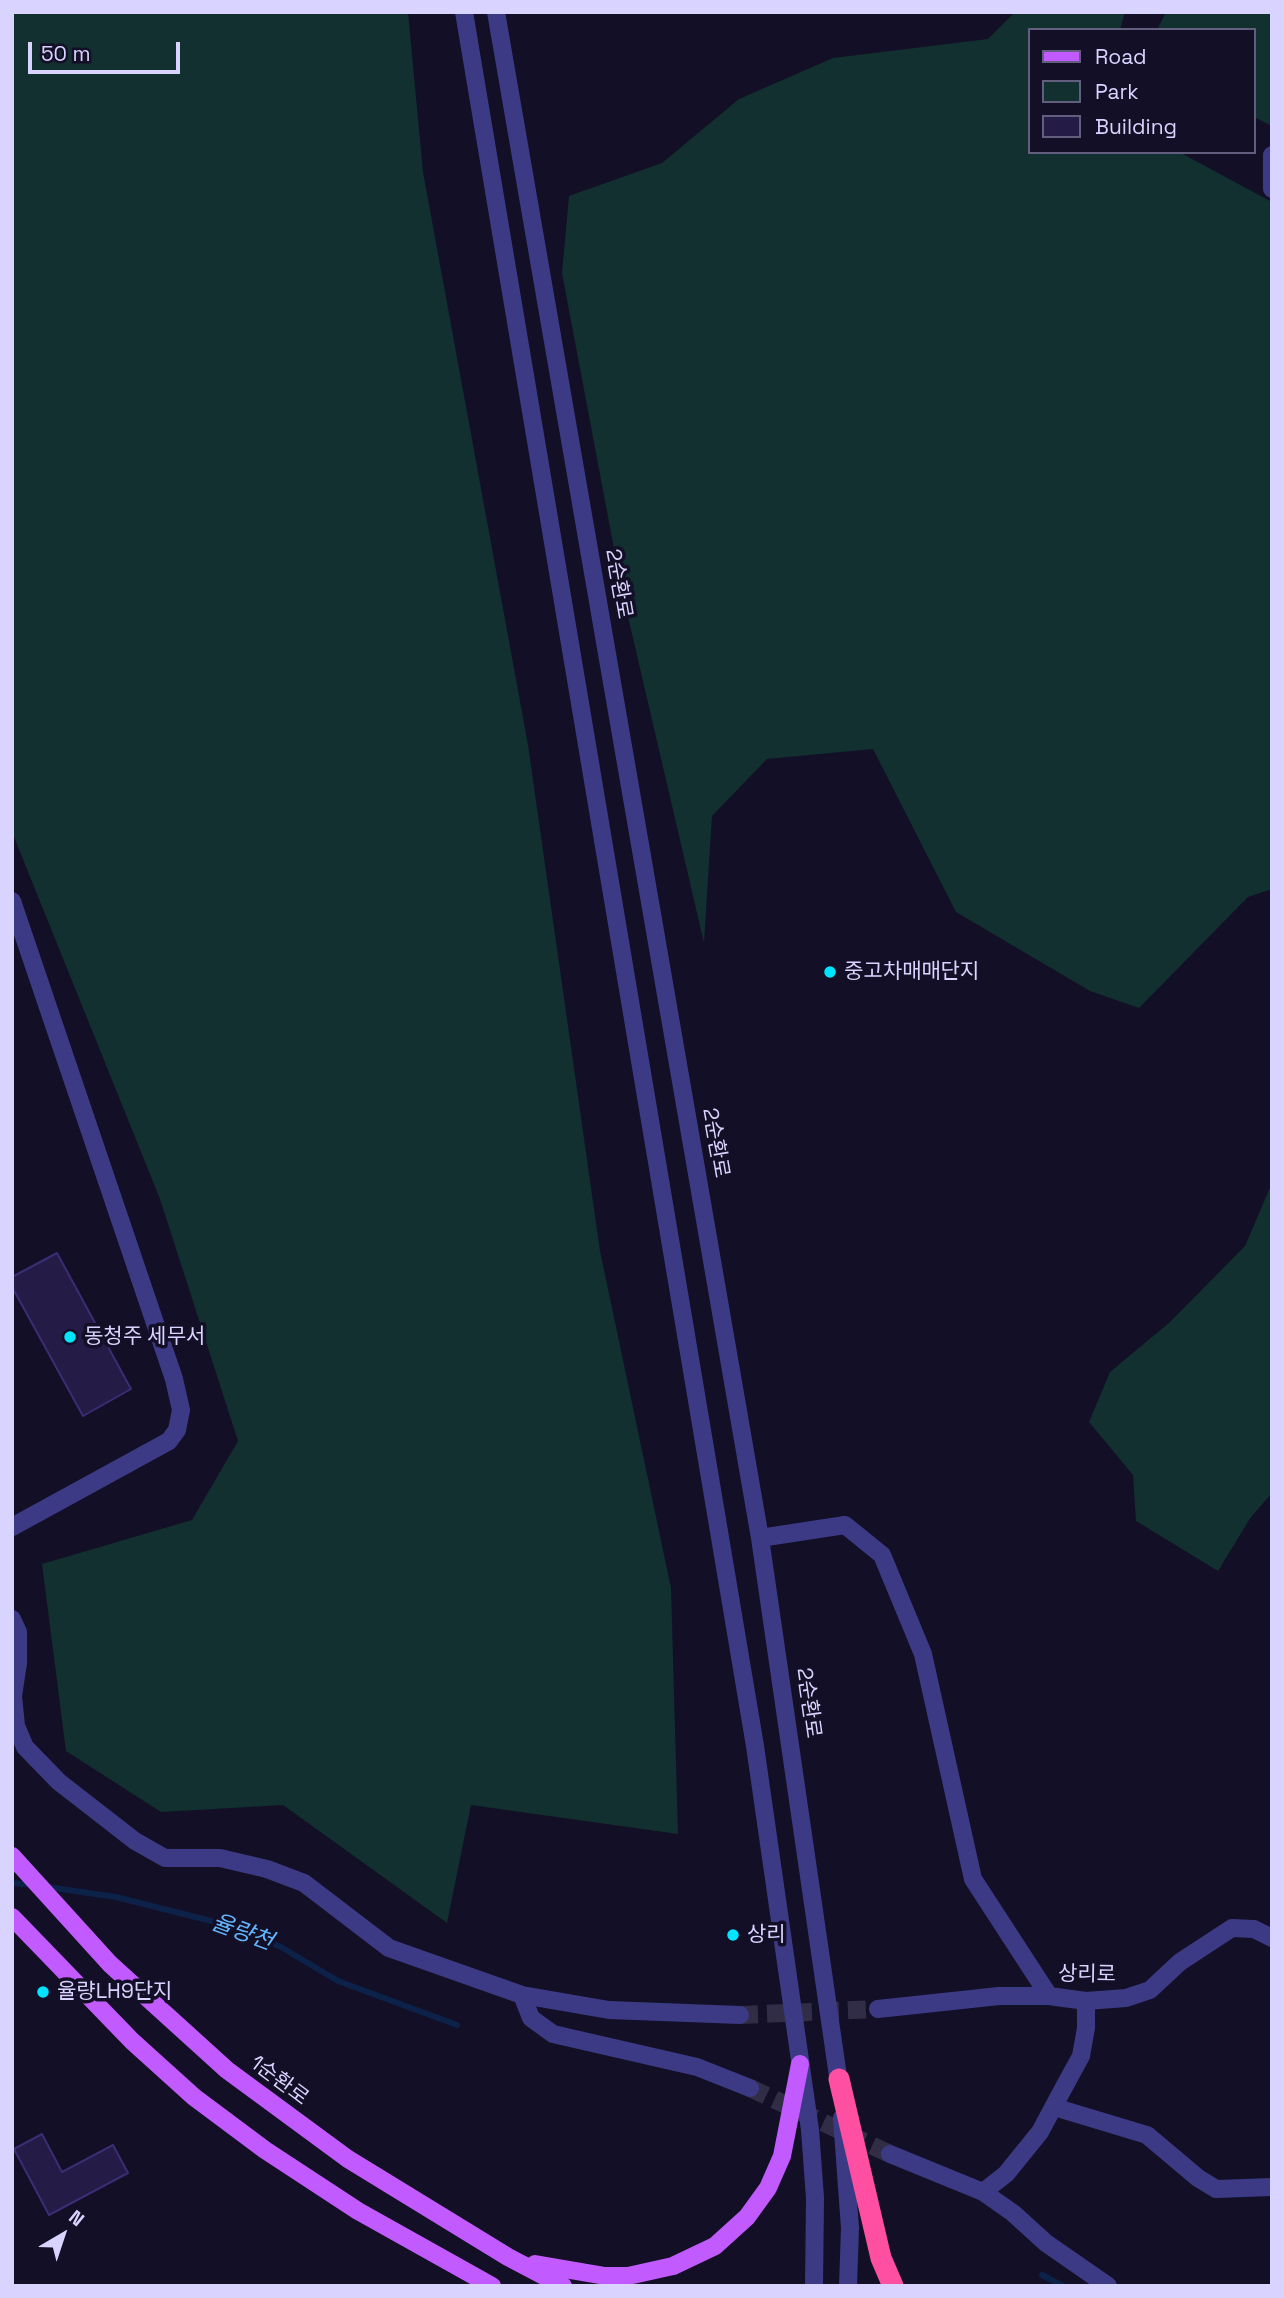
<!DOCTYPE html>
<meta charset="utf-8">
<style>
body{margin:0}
#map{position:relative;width:1284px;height:2298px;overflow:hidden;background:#130f26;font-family:"Space Grotesk",sans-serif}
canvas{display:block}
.frame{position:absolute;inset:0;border:14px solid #d9d4ff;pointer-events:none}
.legend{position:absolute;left:1028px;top:28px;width:228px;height:126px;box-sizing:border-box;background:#130f26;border:2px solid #625e7d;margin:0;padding:9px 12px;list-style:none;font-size:21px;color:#d9d4ff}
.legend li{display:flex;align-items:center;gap:14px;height:35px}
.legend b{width:35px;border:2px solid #625e7d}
.north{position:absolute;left:28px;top:2200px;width:70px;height:70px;-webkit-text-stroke:5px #130f26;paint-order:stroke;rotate:39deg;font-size:19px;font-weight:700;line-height:28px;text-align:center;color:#d9d4ff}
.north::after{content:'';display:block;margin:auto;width:24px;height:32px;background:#d9d4ff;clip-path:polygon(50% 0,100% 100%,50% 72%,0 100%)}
.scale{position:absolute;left:28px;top:42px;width:152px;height:32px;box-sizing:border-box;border:4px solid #d9d4ff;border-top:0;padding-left:9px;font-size:21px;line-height:24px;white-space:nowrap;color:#d9d4ff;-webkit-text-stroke:5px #130f26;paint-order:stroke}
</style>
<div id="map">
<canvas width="1284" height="2298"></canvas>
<div class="frame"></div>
<ul class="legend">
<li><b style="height:9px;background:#c25bff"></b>Road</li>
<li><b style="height:19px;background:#12302f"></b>Park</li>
<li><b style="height:19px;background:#241b47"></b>Building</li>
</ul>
<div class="north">N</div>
<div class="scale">50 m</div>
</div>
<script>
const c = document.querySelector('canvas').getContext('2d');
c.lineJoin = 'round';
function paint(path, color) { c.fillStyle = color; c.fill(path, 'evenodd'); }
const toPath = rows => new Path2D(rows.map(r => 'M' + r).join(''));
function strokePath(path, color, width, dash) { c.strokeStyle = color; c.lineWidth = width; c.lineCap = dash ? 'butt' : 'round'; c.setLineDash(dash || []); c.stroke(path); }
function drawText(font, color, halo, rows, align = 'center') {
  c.font = font + ' "Space Grotesk","Noto Sans KR",sans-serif'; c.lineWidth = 7; c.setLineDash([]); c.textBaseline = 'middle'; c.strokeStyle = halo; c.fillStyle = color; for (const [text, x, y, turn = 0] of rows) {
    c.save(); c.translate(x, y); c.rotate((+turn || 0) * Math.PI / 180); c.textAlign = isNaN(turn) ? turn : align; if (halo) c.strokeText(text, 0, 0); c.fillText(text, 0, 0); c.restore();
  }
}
const green = toPath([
 [12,12,408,12,423,172,528,745,600,1251,671,1588,678,1834,471,1805,447,1923,283,1805,161,1812,66,1751,42,1564,192,1520,238,1441,160,1199,12,832],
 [1015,12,1125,12,1120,30,1030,30,1030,152,1179,152,1272,202,1272,889,1248,897,1139,1008,1090,991,956,912,873,749,767,759,712,816,704,943,622,591,562,273,569,196,662,163,739,99,833,58,988,39],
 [1166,12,1272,12,1272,126,1254,117,1254,30,1157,30],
 [1272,1183,1272,1493,1251,1517,1218,1571,1136,1521,1133,1475,1089,1422,1110,1372,1170,1322,1245,1246]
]);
const stream = toPath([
 [12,1883,33,1885],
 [47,1887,116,1897,231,1926,281,1947,338,1981,457,2025],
 [1042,2275,1063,2286]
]);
const building = toPath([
 [57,1253,131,1389,83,1416,12,1287,12,1277,57,1253],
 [42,2134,62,2172,113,2145,128,2173,49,2215,14,2149,42,2134]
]);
const minorTunnel = toPath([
 [740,2015,878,2009],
 [750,2088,890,2154]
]);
const minor = toPath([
 [464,12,755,1746,810,2130,815,2198,814,2286],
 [496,12,760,1538,840,2090],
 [1272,155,1272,189],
 [12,901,174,1379,181,1410,177,1430,169,1441,12,1527],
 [760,1538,845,1525,882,1555,923,1654,973,1879,1049,1996],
 [12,1619,18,1632,18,1663,13,1696,16,1726,25,1747,59,1782,135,1841,165,1858,220,1858,267,1869,304,1883,389,1948,522,1995,609,2010,740,2015],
 [522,1995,531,2018,553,2034,697,2067,750,2088],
 [878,2009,999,1996,1049,1996,1086,2001,1126,1998,1150,1990,1180,1962,1232,1928,1254,1929,1272,1938],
 [1054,2107,1147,2135,1198,2178,1216,2189,1272,2187],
 [842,2118,850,2228,848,2286],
 [890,2154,983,2192,1013,2213,1046,2243,1108,2286],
 [983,2192,1006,2174,1040,2132,1063,2089,1081,2056,1086,2028,1086,2001]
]);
const major = toPath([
 [12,1856,110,1964,227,2070,348,2159,508,2257,563,2286],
 [12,1917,132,2041,194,2097,265,2150,358,2211,492,2286],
 [535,2264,605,2276,628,2276,673,2266,715,2246,747,2217,768,2188,782,2156,800,2064]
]);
const highway = toPath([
 [839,2079,881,2258,893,2286]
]);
const markers = [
 [830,972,7,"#00e5ff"],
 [70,1337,7,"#00e5ff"],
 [733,1935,7,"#00e5ff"],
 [43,1992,7,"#00e5ff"]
];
const streetNames = [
 ["2순환로",618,584,80],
 ["2순환로",715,1143,80],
 ["2순환로",808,1703,82],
 ["상리로",1087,1975,1],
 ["1순환로",279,2081,37]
];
const poiNames = [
 ["중고차매매단지",844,972],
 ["동청주 세무서",84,1337],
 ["상리",747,1935],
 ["율량LH9단지",57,1992]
];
const waterNames = [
 ["율량천",242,1933,20]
];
paint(green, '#12302f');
strokePath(stream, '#0c2248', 6);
paint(building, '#241b47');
strokePath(building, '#3b2d73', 2);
strokePath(minorTunnel, '#312d47', 18, [18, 9]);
strokePath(minor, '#3d3a85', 18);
strokePath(major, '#c25bff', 18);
strokePath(highway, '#ff4fa3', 21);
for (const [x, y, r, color] of markers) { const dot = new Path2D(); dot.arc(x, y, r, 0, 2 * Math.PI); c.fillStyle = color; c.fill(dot); strokePath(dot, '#130f26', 2.5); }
drawText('21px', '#d9d4ff', '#130f26', streetNames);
drawText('21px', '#d9d4ff', '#130f26', poiNames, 'left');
drawText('italic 23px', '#62b6ff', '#130f26', waterNames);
</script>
